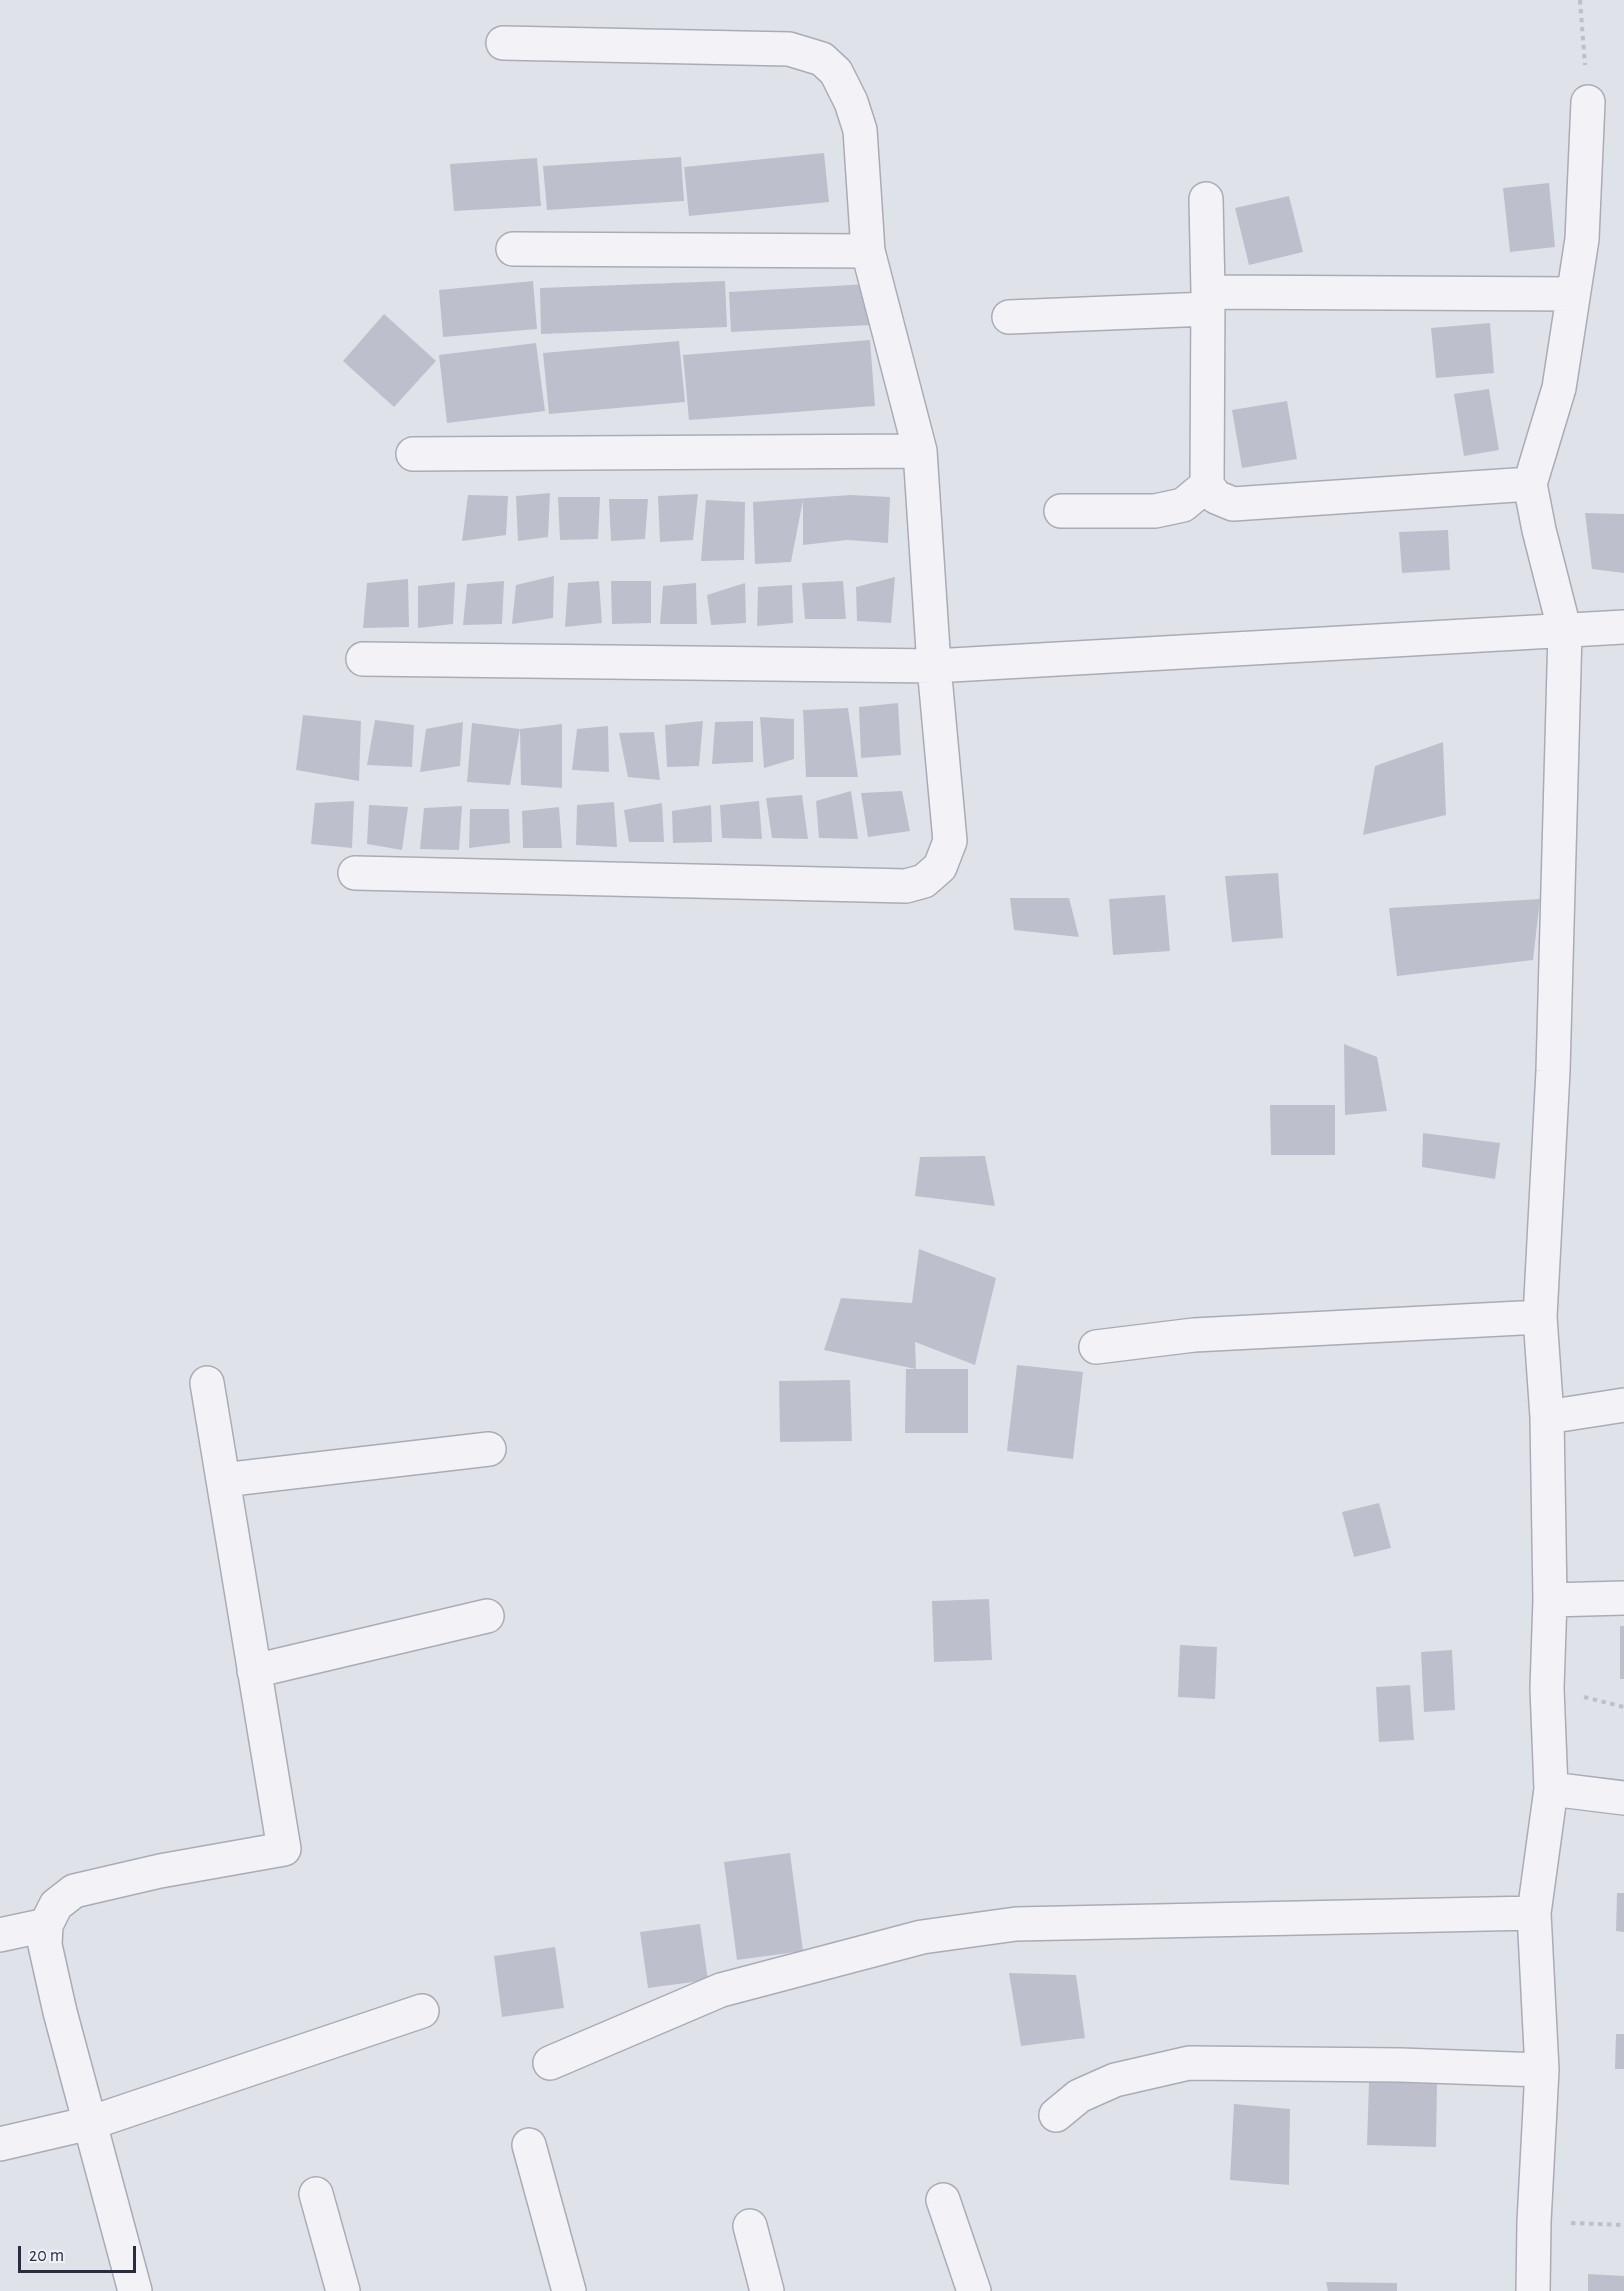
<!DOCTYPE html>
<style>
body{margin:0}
#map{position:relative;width:1624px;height:2291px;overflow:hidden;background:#e0e2e9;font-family:"Alegreya Sans",sans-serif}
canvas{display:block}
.scale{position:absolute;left:18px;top:2246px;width:118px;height:27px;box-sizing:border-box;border:3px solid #282d41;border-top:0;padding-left:8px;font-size:18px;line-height:21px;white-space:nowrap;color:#282d41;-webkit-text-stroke:4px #eff1f7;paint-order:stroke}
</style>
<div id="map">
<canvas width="1624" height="2291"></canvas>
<div class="scale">20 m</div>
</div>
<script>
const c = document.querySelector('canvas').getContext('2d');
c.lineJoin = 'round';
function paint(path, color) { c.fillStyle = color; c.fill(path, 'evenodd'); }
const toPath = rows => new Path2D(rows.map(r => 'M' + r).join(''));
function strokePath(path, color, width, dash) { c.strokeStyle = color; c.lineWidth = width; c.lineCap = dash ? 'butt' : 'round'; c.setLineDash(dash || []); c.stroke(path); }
const building = toPath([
 [824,153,829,202,689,216,684,167],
 [681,157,684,201,547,210,543,166],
 [537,158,541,206,454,211,450,164],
 [1549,183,1555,247,1510,252,1503,188],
 [1289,196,1303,252,1249,265,1235,208],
 [533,281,537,329,443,337,439,290],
 [725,281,727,327,541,334,540,288],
 [868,284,871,325,731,332,729,292],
 [384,314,436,361,394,407,343,361],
 [1490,323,1494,373,1436,378,1431,328],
 [870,340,875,406,689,420,683,355],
 [679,341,685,402,549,414,543,353],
 [536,343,545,411,447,423,439,355],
 [1489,389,1499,450,1464,456,1454,394],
 [1287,401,1297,459,1242,468,1232,410],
 [550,493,548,537,518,541,516,496],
 [698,494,693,540,660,542,658,496],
 [468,495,508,496,506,535,462,541],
 [850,495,890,497,888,543,847,540,803,545,803,500,791,562,755,564,753,502],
 [558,497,600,497,598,539,560,540],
 [609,499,648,499,645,539,611,541],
 [706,500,745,502,744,560,701,561],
 [1585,513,1624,514,1624,573,1592,569],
 [1448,530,1450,570,1402,573,1399,532],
 [554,576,553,618,512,624,516,585],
 [895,577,891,623,857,621,856,587],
 [408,579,409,627,363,628,367,583],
 [504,581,502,624,463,625,467,584],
 [599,581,602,623,565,627,568,583],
 [611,581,651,581,651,623,612,624],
 [843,581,846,619,805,619,802,583],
 [455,582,453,624,418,628,418,586],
 [696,583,697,624,660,624,663,586],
 [745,583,746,623,711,625,707,595],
 [792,585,793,623,757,626,758,587],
 [898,703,901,755,861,758,859,707],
 [848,708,858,777,806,777,803,710],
 [303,715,361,721,359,781,296,770],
 [760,717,794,719,794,759,764,768],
 [375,720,414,725,412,767,367,765],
 [703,721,699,766,667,767,665,725],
 [753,721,753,762,712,764,715,722],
 [463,722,460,766,420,772,426,729],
 [472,723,520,729,510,785,467,782],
 [562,724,562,788,521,785,520,729],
 [608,726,609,772,572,770,577,729],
 [654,732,660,780,628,777,619,733],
 [1443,742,1446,815,1363,835,1375,766],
 [851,791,858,839,819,838,816,801],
 [902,791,910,831,868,837,861,793],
 [802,795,808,839,772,838,766,798],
 [354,801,352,848,311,844,315,803],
 [759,801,762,839,722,838,720,805],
 [614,802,617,847,576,845,577,805],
 [662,803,664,842,629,842,624,810],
 [369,805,408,807,402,850,367,844],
 [711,805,712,842,673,843,672,811],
 [462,806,459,850,420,849,424,808],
 [559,807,562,848,523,848,522,811],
 [470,809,509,809,510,843,469,848],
 [1278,873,1283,938,1232,942,1225,876],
 [1165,895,1170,951,1113,955,1109,899],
 [1010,898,1069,898,1079,937,1014,930],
 [1540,899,1533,960,1397,976,1389,908],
 [1344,1044,1377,1057,1387,1111,1345,1115],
 [1270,1105,1335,1105,1335,1155,1271,1155],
 [1423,1133,1500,1143,1495,1179,1422,1167],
 [985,1156,995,1206,915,1196,920,1157],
 [919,1249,996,1278,975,1365,915,1342,916,1369,968,1369,968,1433,905,1433,906,1369,916,1369,824,1350,841,1298,912,1303],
 [1017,1365,1083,1372,1073,1459,1007,1451],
 [850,1380,852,1441,780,1442,779,1381],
 [1379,1503,1391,1548,1354,1557,1342,1512],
 [989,1599,992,1660,934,1662,932,1601],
 [1620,1626,1624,1626,1624,1679,1620,1679],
 [1180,1645,1217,1647,1215,1699,1178,1697],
 [1452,1650,1455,1710,1424,1712,1421,1652],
 [1410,1685,1414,1740,1379,1742,1376,1687],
 [790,1853,803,1951,737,1960,724,1862],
 [1617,1893,1624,1893,1624,1932,1616,1931],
 [700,1924,708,1980,648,1988,640,1932],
 [555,1947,564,2008,502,2017,494,1956],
 [1009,1973,1076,1975,1085,2038,1021,2046],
 [1616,2034,1624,2034,1624,2069,1615,2069],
 [1369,2082,1437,2084,1436,2147,1367,2145],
 [1234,2104,1290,2109,1289,2185,1230,2180],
 [1588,2274,1624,2276,1624,2291,1588,2291],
 [1326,2282,1397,2283,1397,2291,1328,2291]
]);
const path = toPath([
 [1580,0,1585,65],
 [1584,1697,1624,1707],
 [1571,2223,1624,2225]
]);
const minor = toPath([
 [1206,199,1208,292,1207,485,1216,497,1233,504,1530,484],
 [513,249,868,251],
 [1208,292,1573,294],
 [1009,317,1208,309],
 [413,454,920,451],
 [1061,511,1155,511,1183,505,1207,485],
 [363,659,934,666,1624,627],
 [355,873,906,886,924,881,940,867,950,841,934,666,920,451,868,251,860,130,851,102,836,72,822,59,789,49,503,43],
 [1096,1347,1194,1335,1540,1317],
 [1547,1417,1624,1405],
 [223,1480,489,1449],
 [1550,1600,1624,1598],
 [254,1671,487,1616],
 [1551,1789,1624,1798],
 [0,1935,46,1925],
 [550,2063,721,1990,922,1937,1016,1924,1534,1913],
 [1056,2115,1079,2096,1115,2080,1189,2063,1400,2065,1542,2070],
 [0,2144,90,2123,422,2011],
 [529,2145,569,2291],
 [316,2194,343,2291],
 [943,2200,974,2291],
 [750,2226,767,2291],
 [135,2291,60,2012,45,1945,46,1925,56,1905,74,1891,160,1871,284,1849,207,1383],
 [1533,2291,1534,2222,1542,2070,1534,1913,1551,1789,1547,1688,1550,1600,1547,1417,1540,1317,1553,1071,1565,632,1539,530,1530,484,1559,388,1582,239,1588,102]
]);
paint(building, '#bdc0cc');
strokePath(minor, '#a9acb7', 36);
strokePath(path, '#bec0c8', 4, [4.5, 4.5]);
strokePath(minor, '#f3f3f7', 33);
</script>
